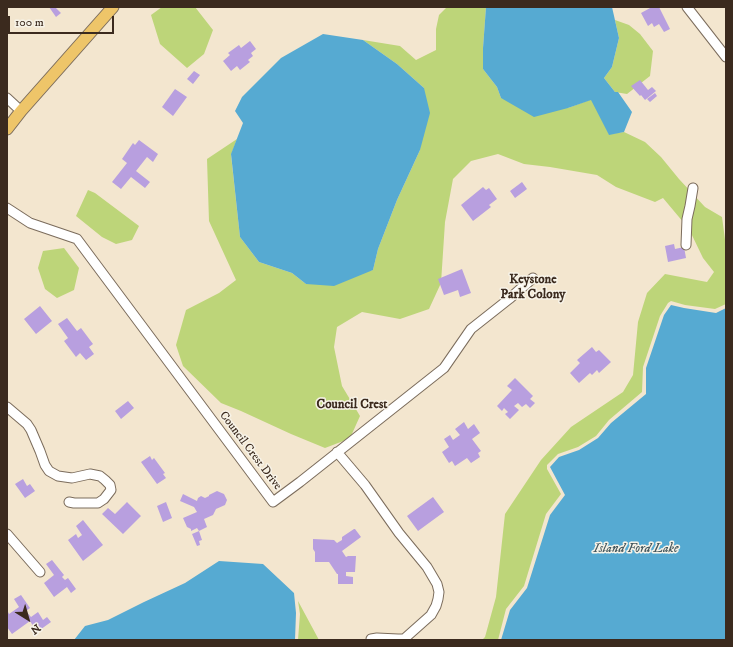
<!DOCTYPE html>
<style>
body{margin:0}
#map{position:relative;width:733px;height:647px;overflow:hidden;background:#f3e6cf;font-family:"IM FELL DW Pica",serif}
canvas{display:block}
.frame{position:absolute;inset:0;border:8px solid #3b2a1e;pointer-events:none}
.north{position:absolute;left:8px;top:599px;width:40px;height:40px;-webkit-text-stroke:3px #f7f3e8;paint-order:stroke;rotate:143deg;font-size:11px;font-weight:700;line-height:16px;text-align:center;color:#3b2a1e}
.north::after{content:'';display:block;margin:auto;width:14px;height:18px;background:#3b2a1e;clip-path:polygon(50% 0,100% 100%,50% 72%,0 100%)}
.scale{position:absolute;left:8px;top:16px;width:106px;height:18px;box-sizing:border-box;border:2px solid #3b2a1e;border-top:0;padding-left:5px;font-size:12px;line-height:14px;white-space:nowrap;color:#3b2a1e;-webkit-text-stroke:3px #f7f3e8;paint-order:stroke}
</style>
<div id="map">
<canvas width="733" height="647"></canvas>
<div class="frame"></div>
<div class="north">N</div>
<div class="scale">100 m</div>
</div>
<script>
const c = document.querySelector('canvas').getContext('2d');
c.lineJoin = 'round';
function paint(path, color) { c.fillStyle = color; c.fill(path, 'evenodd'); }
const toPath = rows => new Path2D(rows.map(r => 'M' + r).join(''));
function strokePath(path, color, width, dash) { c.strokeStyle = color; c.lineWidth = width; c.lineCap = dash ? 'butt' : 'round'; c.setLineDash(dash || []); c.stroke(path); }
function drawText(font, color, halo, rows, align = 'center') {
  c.font = font + ' "IM FELL DW Pica",serif'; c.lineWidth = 3; c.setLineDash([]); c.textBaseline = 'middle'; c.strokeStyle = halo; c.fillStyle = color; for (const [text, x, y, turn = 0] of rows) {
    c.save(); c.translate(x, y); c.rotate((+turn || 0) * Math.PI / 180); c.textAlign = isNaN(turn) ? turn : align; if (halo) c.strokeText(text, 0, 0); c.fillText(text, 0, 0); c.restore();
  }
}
const green = toPath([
 [162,7,195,7,213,30,204,54,187,68,160,44,151,15],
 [447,7,486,7,483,48,483,69,497,87,501,98,568,108,592,99,609,134,624,132,645,142,661,157,679,179,705,207,722,217,726,247,726,304,715,309,685,305,671,301,668,303,660,316,643,367,642,392,609,420,596,436,578,447,558,454,547,465,547,469,561,494,546,514,524,586,506,609,498,640,482,640,485,637,496,597,505,514,541,460,571,427,623,392,633,375,638,322,647,293,665,274,707,282,714,272,703,258,689,229,663,198,655,202,616,187,597,175,550,167,524,164,498,154,471,161,453,179,445,222,441,283,429,309,400,319,362,312,337,327,334,347,342,386,360,416,351,436,346,440,325,448,291,434,241,411,221,403,183,366,176,345,186,310,219,293,236,280,209,221,207,159,237,139,231,155,240,237,259,262,292,273,306,284,373,270,378,249,397,200,420,150,424,88,397,64,363,40,400,46,416,60,436,50,436,29,439,15],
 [615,20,629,25,640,34,653,51,650,76,627,94,615,92,604,78,612,67,619,38],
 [88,190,95,193,139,226,132,240,116,244,102,237,76,216],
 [64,248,79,268,74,290,57,298,45,289,38,268,43,251],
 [298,601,319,640,298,640,300,614]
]);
const water = toPath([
 [486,7,612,7,619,38,612,67,604,78,615,92,618,92,632,112,624,132,609,135,591,100,568,108,534,117,501,98,497,87,483,69,483,48],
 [323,34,363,40,397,64,424,88,430,113,420,150,397,200,378,249,373,270,334,286,306,284,292,273,259,262,240,237,231,154,243,123,235,111,242,97,281,58],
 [671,305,684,308,716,313,726,308,726,640,501,640,510,610,527,588,550,515,565,495,550,467,559,457,579,450,598,438,611,423,646,394,646,368,664,315],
 [219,561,263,564,294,593,296,613,295,640,74,640,85,626,108,620,144,602,185,583]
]);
const building = toPath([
 [49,7,55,7,61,13,56,17],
 [652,7,659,7,670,29,664,32,659,24,654,27,652,23,648,26,641,13],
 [250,41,256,49,251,53,253,56,248,60,250,62,240,70,237,66,231,71,223,61,230,55,228,53,239,45,241,48],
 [194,71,200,75,193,84,187,79],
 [640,80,648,90,652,87,656,91,645,100,641,95,640,96,631,86],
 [175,89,187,97,173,116,162,107],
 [655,93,657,96,650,102,647,99],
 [139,140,158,154,153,162,147,157,136,171,150,182,145,188,131,177,121,189,112,182,127,163,122,159,133,143,135,145],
 [522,182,527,189,515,198,510,191],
 [483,187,486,190,489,188,497,199,489,205,491,207,473,221,461,205],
 [674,244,675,249,684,247,686,258,668,262,665,246],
 [462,269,471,293,460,297,458,290,444,295,438,279],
 [40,306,52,321,36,334,24,319],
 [67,318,77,331,81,328,93,344,89,347,94,354,86,360,80,353,76,357,64,341,68,338,58,324],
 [592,347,596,352,599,350,611,362,599,373,597,370,592,375,590,373,579,383,570,373,580,363,577,360],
 [515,378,533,396,530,399,535,403,530,408,526,404,522,407,518,403,514,406,519,410,510,419,505,414,508,412,504,408,502,411,497,406,512,390,507,386],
 [128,401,134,408,121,419,115,411],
 [464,422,468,429,474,424,480,433,472,439,481,451,478,453,480,457,471,463,467,458,455,466,452,461,449,463,442,452,449,447,444,439,450,435,453,440,460,435,455,429],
 [150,456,152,460,154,458,165,473,163,474,166,478,157,484,141,462],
 [23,479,27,486,30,484,35,491,25,498,15,484],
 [217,491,224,494,227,500,225,505,216,509,213,515,204,519,207,527,199,531,197,528,191,531,191,529,187,527,183,518,197,512,194,507,180,501,183,494,197,501,198,498,201,496,205,498,209,496,209,495],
 [433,497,444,512,418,531,407,516],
 [127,502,141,516,123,534,102,514,108,508,115,514],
 [166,502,172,518,163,522,157,506],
 [83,520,103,545,83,561,68,540,76,534,78,538,82,535,76,526],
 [354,529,355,529,361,537,342,551,346,557,348,556,356,556,355,572,346,572,346,576,353,577,353,584,338,584,338,574,337,574,329,562,315,562,315,552,313,549,313,539,334,540,337,543,342,540,342,537],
 [199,531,202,540,199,541,200,545,197,546,192,534],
 [52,560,64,575,62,577,65,580,68,578,76,589,71,593,67,587,54,597,44,583,54,575,46,564],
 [21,595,30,608,26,611,31,617,38,612,43,620,47,617,51,622,37,632,30,621,12,634,7,627,7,610,9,614,19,607,14,599]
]);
const minor = toPath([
 [687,7,726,57],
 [7,98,21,111],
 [7,208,30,223,77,239,273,502,300,482,444,368,471,329,509,299,533,278],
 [686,245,687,219,690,206,693,188],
 [7,407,27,424,31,430,40,451,45,465,49,471,58,476,72,478,90,474,100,476,105,480,110,485,111,490,104,499,98,503,74,503,69,502],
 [337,452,365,485,399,533,427,567,437,584,439,592,438,599,436,606,431,615,404,639,398,639,377,638,371,639],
 [7,534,40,572]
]);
const major = toPath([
 [7,129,21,111,113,7]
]);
const streetNames = [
 ["Council Crest Drive",250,451,53]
];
const neighbourhoodNames = [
 ["Keystone",533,280],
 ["Park Colony",533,295],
 ["Council Crest",352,405]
];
const waterNames = [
 ["Island Ford Lake",636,549]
];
paint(green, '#bdd579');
paint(water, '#56aad2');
paint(building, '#b89fdf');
strokePath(minor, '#7b6c5c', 11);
strokePath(major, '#7b6c5c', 13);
strokePath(minor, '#fff', 9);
strokePath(major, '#eec569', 11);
drawText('12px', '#3b2a1e', '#f7f3e8', streetNames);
drawText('bold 13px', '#3b2a1e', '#f7f3e8', neighbourhoodNames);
drawText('italic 13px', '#44575d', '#f7f3e8', waterNames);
</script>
